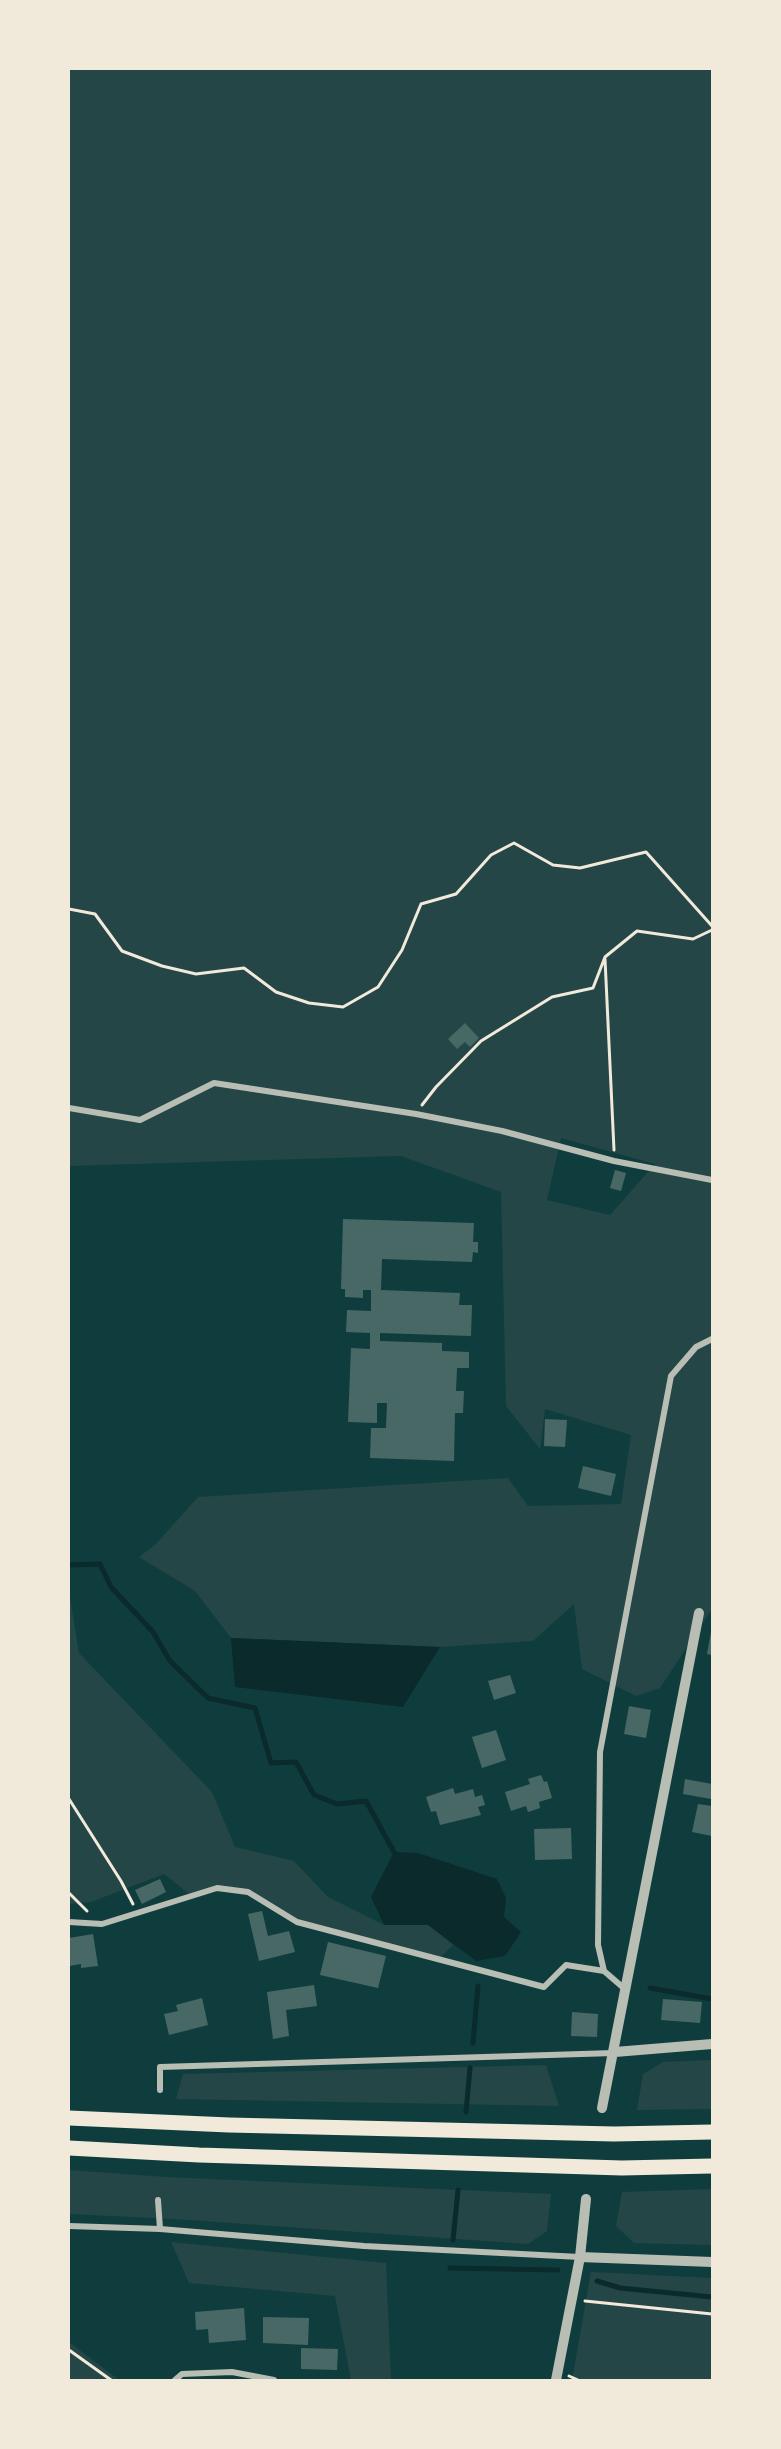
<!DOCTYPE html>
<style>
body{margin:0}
#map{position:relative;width:781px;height:2449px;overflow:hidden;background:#0f3d3e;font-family:"Roboto Condensed",sans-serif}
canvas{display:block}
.frame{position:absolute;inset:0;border:70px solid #f1e9da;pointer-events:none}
</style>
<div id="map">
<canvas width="781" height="2449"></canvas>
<div class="frame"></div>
</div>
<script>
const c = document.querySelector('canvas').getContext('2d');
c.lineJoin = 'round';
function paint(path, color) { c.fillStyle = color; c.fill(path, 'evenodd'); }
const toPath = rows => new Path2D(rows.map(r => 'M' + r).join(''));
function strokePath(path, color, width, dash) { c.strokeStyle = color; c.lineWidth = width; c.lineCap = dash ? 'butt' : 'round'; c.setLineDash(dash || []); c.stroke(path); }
const green = toPath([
 [69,69,712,69,712,1609,660,1688,636,1696,582,1669,574,1604,533,1641,440,1647,231,1638,195,1591,139,1557,156,1544,198,1497,508,1478,528,1506,621,1504,631,1435,545,1409,540,1449,506,1406,501,1192,401,1156,69,1166],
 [561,1138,655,1164,610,1215,547,1200],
 [69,1591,79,1653,212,1792,235,1847,294,1861,328,1897,384,1925,428,1924,453,1945,439,1959,297,1922,248,1892,217,1888,192,1896,164,1874,91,1902,69,1904],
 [712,2060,712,2109,637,2110,643,2074,663,2062],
 [546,2065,559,2106,176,2099,183,2074],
 [69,2170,166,2177,551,2194,547,2231,528,2244,174,2219,69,2214],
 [712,2189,712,2245,634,2243,616,2226,622,2192],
 [171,2242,386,2263,391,2380,351,2380,335,2296,189,2283],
 [591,2272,712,2278,712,2380,572,2380],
 [69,2342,119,2380,69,2380]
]);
const water = toPath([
 [231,1638,440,1647,403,1707,235,1687],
 [394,1852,418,1853,497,1879,506,1898,504,1917,521,1932,505,1956,476,1961,428,1925,384,1925,371,1897]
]);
const stream = toPath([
 [69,1565,100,1564,111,1587,153,1632,170,1661,208,1698,255,1708,271,1763,296,1762,314,1795,337,1804,366,1801,394,1852],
 [650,1988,712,1999],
 [473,2043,478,1986],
 [466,2112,470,2068],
 [453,2240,458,2190],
 [450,2268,558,2270],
 [597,2281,620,2288,712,2297]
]);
const building = toPath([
 [465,1023,479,1038,470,1047,465,1042,457,1049,448,1039],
 [615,1170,626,1173,621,1191,610,1188],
 [343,1219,474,1223,473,1242,478,1242,478,1253,473,1252,472,1262,382,1259,381,1290,460,1293,459,1305,472,1305,471,1336,380,1333,380,1341,442,1343,442,1351,469,1352,469,1368,457,1368,456,1391,464,1391,463,1413,455,1413,454,1461,370,1458,371,1428,386,1428,387,1403,377,1403,377,1423,348,1422,351,1348,370,1349,370,1333,346,1332,347,1310,371,1311,371,1290,363,1290,363,1298,345,1297,345,1289,341,1289],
 [545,1419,567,1420,565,1447,544,1446],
 [583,1466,616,1474,611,1496,578,1488],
 [711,1632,712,1632,712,1655,707,1654],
 [510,1675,516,1693,494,1700,488,1681],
 [629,1706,651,1710,646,1738,624,1734],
 [496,1730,506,1760,482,1768,472,1737],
 [541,1775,544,1782,547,1781,552,1798,539,1802,540,1808,528,1812,526,1806,511,1811,505,1792,530,1784,528,1779],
 [685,1779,712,1784,711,1799,683,1794],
 [453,1788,455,1794,473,1789,475,1797,482,1795,485,1805,478,1807,481,1815,440,1825,436,1811,431,1812,426,1797],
 [698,1804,712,1806,712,1836,692,1832],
 [571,1828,572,1859,535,1860,534,1829],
 [160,1879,166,1892,142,1904,135,1890],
 [262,1911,268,1936,289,1931,295,1952,259,1961,248,1914],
 [93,1934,98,1966,81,1968,81,1964,69,1966,69,1938],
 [328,1942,386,1956,378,1988,320,1975],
 [314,1985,317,2006,286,2010,289,2036,273,2039,267,1992],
 [202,1998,208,2025,169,2035,164,2014,178,2011,176,2005],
 [663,1999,702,2002,700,2023,661,2020],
 [572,2012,598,2014,597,2037,571,2036],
 [244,2308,246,2340,209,2343,208,2329,196,2330,195,2312],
 [263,2317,309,2318,308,2345,263,2343],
 [301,2348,338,2349,337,2370,301,2369]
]);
const path = toPath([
 [69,909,95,914,122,951,162,966,196,974,244,968,276,992,309,1003,343,1007,378,987,402,950,421,904,456,894,491,855,514,843,553,865,580,868,646,852,712,926],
 [605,959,614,1150],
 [422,1105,436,1087,481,1041,552,997,593,988,605,957,637,931,693,939,712,930],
 [69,1799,121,1881,133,1904],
 [69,1893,87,1911],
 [585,2301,712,2314],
 [69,2350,111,2380],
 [569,2376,578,2380]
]);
const minor = toPath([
 [69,1108,140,1120,214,1083,416,1114,502,1131,614,1161,712,1180],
 [69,1922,102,1924,217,1888,248,1892,297,1922,544,1987,566,1965,604,1971,626,1990],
 [604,1971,598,1945,600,1752,671,1376,696,1347,712,1339],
 [160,2090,160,2067,614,2053],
 [158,2200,160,2229],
 [69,2226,160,2229,364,2246,580,2257],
 [175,2380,182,2374,232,2372,274,2380]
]);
const tertiary = toPath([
 [615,2052,712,2044],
 [602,2108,699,1613],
 [580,2257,712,2262],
 [556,2380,580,2257,586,2199]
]);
const motorway = toPath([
 [69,2118,229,2125,614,2134,712,2132],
 [69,2148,199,2155,622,2168,712,2166]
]);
paint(green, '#244646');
paint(water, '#0a2a2b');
strokePath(stream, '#0a2a2b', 5);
paint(building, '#486865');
strokePath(path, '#f1e9da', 3);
strokePath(minor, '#b8beb3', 6);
strokePath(tertiary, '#b8beb3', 10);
strokePath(motorway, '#f1e9da', 15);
</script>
